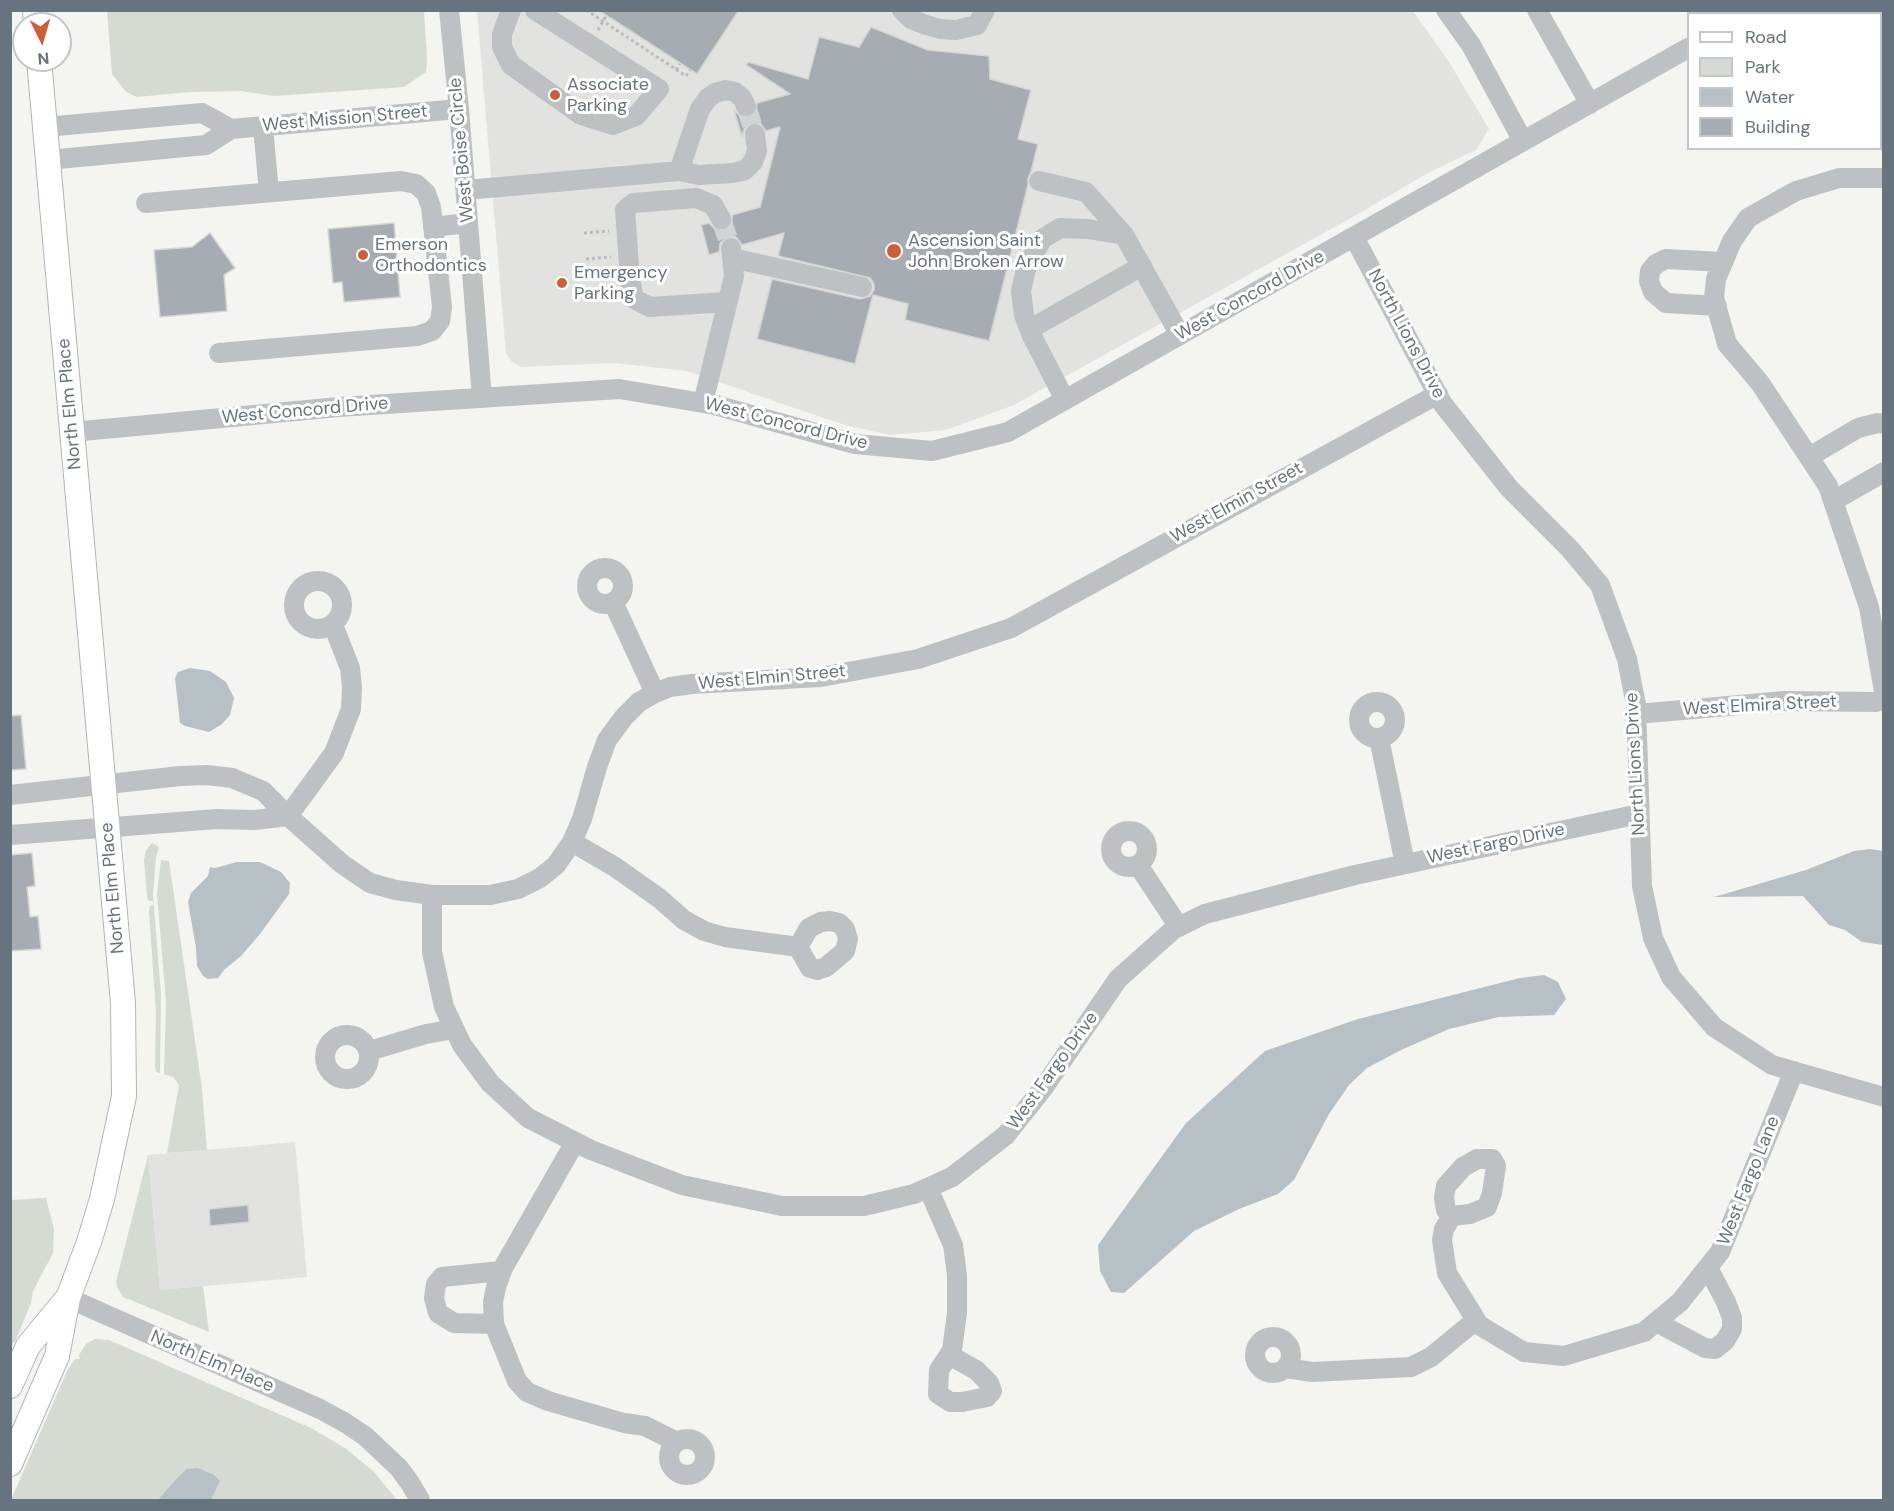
<!DOCTYPE html>
<style>
body{margin:0}
#map{position:relative;width:1894px;height:1511px;overflow:hidden;background:#f4f4f1;font-family:"DM Sans",sans-serif}
canvas{display:block}
.frame{position:absolute;inset:0;border:12px solid #67737e;pointer-events:none}
.legend{position:absolute;left:1687px;top:12px;width:195px;height:138px;box-sizing:border-box;background:#fff;border:2px solid #c2c7cb;margin:0;padding:8px 10px;list-style:none;font-size:18px;color:#67737e}
.legend li{display:flex;align-items:center;gap:12px;height:30px}
.legend b{width:30px;border:2px solid #c2c7cb}
.north{position:absolute;left:12px;top:12px;width:60px;height:60px;box-sizing:border-box;background:#fff;border:2px solid #c2c7cb;border-radius:50%;rotate:175deg;font-size:16px;font-weight:700;line-height:24px;text-align:center;color:#67737e}
.north::after{content:'';display:block;margin:auto;width:21px;height:27px;background:#cb5f3a;clip-path:polygon(50% 0,100% 100%,50% 72%,0 100%)}
</style>
<div id="map">
<canvas width="1894" height="1511"></canvas>
<div class="frame"></div>
<ul class="legend">
<li><b style="height:8px;background:#fff"></b>Road</li>
<li><b style="height:16px;background:#d5dad3"></b>Park</li>
<li><b style="height:16px;background:#b7c0c4"></b>Water</li>
<li><b style="height:16px;background:#a6acb1"></b>Building</li>
</ul>
<div class="north">N</div>
</div>
<script>
const c = document.querySelector('canvas').getContext('2d');
c.lineJoin = 'round';
function paint(path, color) { c.fillStyle = color; c.fill(path, 'evenodd'); }
const toPath = rows => new Path2D(rows.map(r => 'M' + r).join(''));
function strokePath(path, color, width, dash) { c.strokeStyle = color; c.lineWidth = width; c.lineCap = dash ? 'butt' : 'round'; c.setLineDash(dash || []); c.stroke(path); }
function drawText(font, color, halo, rows, align = 'center') {
  c.font = font + ' "DM Sans",sans-serif'; c.lineWidth = 6; c.setLineDash([]); c.textBaseline = 'middle'; c.strokeStyle = halo; c.fillStyle = color; for (const [text, x, y, turn = 0] of rows) {
    c.save(); c.translate(x, y); c.rotate((+turn || 0) * Math.PI / 180); c.textAlign = isNaN(turn) ? turn : align; if (halo) c.strokeText(text, 0, 0); c.fillText(text, 0, 0); c.restore();
  }
}
const built = toPath([
 [477,11,1413,11,1449,62,1489,129,1476,150,1428,173,1358,214,1014,405,946,430,890,435,841,424,687,371,614,363,521,367,512,362,506,354],
 [295,1142,307,1277,160,1290,148,1155]
]);
const green = toPath([
 [107,11,424,11,427,58,426,72,404,87,274,96,241,91,191,92,137,97,126,92,112,74],
 [152,843,159,847,156,857,153,895,161,994,160,1073,156,1072,155,1067,156,1012,149,911,150,906,153,905,153,901,149,901,147,897,144,860,146,850],
 [161,860,169,861,202,1089,207,1150,167,1153,179,1085,173,1077,164,1074,166,1002,157,893],
 [148,1155,160,1290,203,1286,209,1332,123,1297,117,1287,116,1282],
 [46,1198,54,1229,53,1253,33,1291,31,1303,15,1342,11,1344,11,1200],
 [95,1339,109,1340,311,1428,345,1448,373,1471,397,1500,11,1500,67,1371,75,1359,80,1359,79,1355,86,1344]
]);
const water = toPath([
 [190,668,210,671,226,682,234,698,230,715,222,724,209,732,185,726,180,723,175,678,178,672],
 [1870,849,1883,851,1883,945,1862,942,1845,930,1829,925,1803,896,1714,897,1806,870,1854,851],
 [237,862,260,862,281,872,290,883,289,894,260,934,241,956,224,970,218,978,208,979,203,976,197,966,196,948,188,902,191,893,208,876,210,867,215,868],
 [1544,975,1558,982,1566,999,1554,1015,1499,1017,1449,1029,1401,1050,1367,1068,1349,1085,1329,1114,1294,1180,1278,1194,1239,1209,1194,1231,1124,1293,1111,1292,1100,1271,1098,1245,1186,1123,1265,1051,1358,1019,1520,978],
 [198,1468,214,1475,220,1481,211,1500,158,1500,178,1477,187,1469]
]);
const building = toPath([
 [598,10,739,10,697,74,598,10],
 [871,27,928,50,989,56,990,79,1031,90,1018,139,1038,144,1031,172,1028,178,1028,185,989,341,905,320,908,304,873,295,855,364,757,339,772,279,860,299,870,296,874,290,874,284,870,278,778,256,784,233,742,245,736,237,729,236,720,243,719,252,709,255,701,225,709,223,716,230,726,230,732,225,732,215,760,207,780,127,766,131,760,123,753,122,744,129,742,137,734,110,740,116,751,117,756,112,757,103,790,94,746,65,748,62,808,79,819,37,859,47,871,27],
 [394,223,400,297,344,302,342,282,333,283,328,229,394,223],
 [210,233,235,268,224,275,227,311,160,317,154,250,192,247,210,233],
 [21,715,26,769,10,770,10,716,21,715],
 [32,853,35,886,27,887,30,917,38,916,41,949,10,951,10,855,32,853],
 [248,1205,249,1222,210,1226,209,1209,248,1205]
]);
const minorTunnel = toPath([
 [746,106,755,134],
 [721,219,731,248]
]);
const path = toPath([
 [586,10,686,76,690,70],
 [598,30,606,16],
 [676,70,680,64],
 [584,233,609,231],
 [586,259,611,257]
]);
const minor = toPath([
 [449,10,459,109,482,398],
 [511,10,502,34,502,47,511,65,581,115,613,125,636,116,659,89,535,10],
 [902,10,911,19,926,25,940,29,956,30,977,25,985,10],
 [1446,10,1471,45,1523,141],
 [1537,10,1590,104],
 [1750,14,1755,10],
 [45,127,202,113,231,129],
 [263,127,269,192],
 [48,160,206,145,231,129,459,109],
 [679,171,700,109,708,98,715,93,726,90,735,92,742,98,746,106],
 [1884,178,1839,178,1796,191,1748,218,1732,241,1716,279,1714,298,1727,344,1760,383,1828,486,1869,607,1884,691],
 [1039,181,1086,192,1124,235],
 [466,190,679,171,699,175,733,173,745,170,753,162,757,151,755,134],
 [146,203,401,181,416,184,426,193,431,207,442,307,440,321,432,331,417,336,219,353],
 [721,219,713,205,696,198,633,203,625,210,630,278,634,299,650,307,727,302],
 [433,227,468,223],
 [1354,237,1442,403,1509,488,1570,549,1600,585,1627,659,1636,705,1642,886,1653,938,1671,977,1714,1027,1772,1065,1884,1097],
 [732,258,862,287],
 [1717,306,1666,303,1653,292,1649,281,1650,271,1656,264,1666,259,1723,262],
 [1030,329,1142,266],
 [1065,400,1032,336,1024,315,1021,291,1026,269,1042,239,1060,228,1088,229,1124,235,1180,335],
 [703,403,734,276,731,248],
 [72,432,339,407,619,389,715,405,855,444,932,451,1008,432,1688,48],
 [1809,457,1858,428,1878,423,1884,424],
 [1833,501,1884,472],
 '587 586a18 18 0 1 1 36 0a18 18 0 1 1-36 0Z',
 '294 605a24 24 0 1 1 48 0a24 24 0 1 1-48 0Z',
 [613,602,655,693],
 '1359 720a18 18 0 1 1 36 0a18 18 0 1 1-36 0Z',
 [1637,714,1784,701,1876,702,1884,699],
 [1379,738,1405,864],
 [10,795,180,776,207,775,232,778,263,791,288,816,342,864,370,883,396,890,432,895,490,895,518,889,540,878,556,865,572,842,582,819,597,767,607,740,624,717,639,702,655,693,670,687,692,684,821,677,918,659,1011,628,1438,394],
 [288,816,334,753,351,709,352,687,350,668,333,625],
 '1111 849a18 18 0 1 1 36 0a18 18 0 1 1-36 0Z',
 [10,835,217,819,255,820,288,816],
 [572,842,615,867,659,898,684,920,704,931,725,937,798,947],
 [1138,865,1179,927],
 [432,895,432,952,444,1007,462,1045,490,1083,528,1118,591,1150,682,1185,782,1206,864,1206,914,1194,952,1177,1006,1135,1044,1087,1118,979,1174,929,1205,914,1355,875,1639,814],
 [830,921,839,923,845,929,848,939,845,951,826,967,817,970,810,968,798,947,809,928,821,922,830,921],
 '325 1057a22 22 0 1 1 44 0a22 22 0 1 1-44 0Z',
 [369,1051,426,1034,454,1029],
 [575,1142,503,1268,496,1287,493,1302,494,1324,517,1381,527,1392,548,1401,624,1423,645,1426,677,1442],
 [928,1188,953,1245,957,1275,957,1313,952,1350,949,1355,939,1370,938,1394,950,1402,962,1402,987,1397,992,1391,989,1383,976,1370,949,1355],
 [1452,1216,1446,1210,1444,1198,1446,1186,1463,1167,1477,1159,1492,1159,1496,1166,1492,1193,1487,1207,1470,1214,1452,1216,1444,1229,1442,1240,1447,1273,1479,1325,1524,1352,1564,1356,1644,1332,1680,1302,1720,1252,1794,1071],
 [68,1298,320,1409,344,1422,365,1436,399,1468,410,1483,420,1500],
 [1656,1322,1705,1348,1715,1349,1725,1341,1732,1329,1732,1318,1726,1302,1708,1268],
 [494,1324,454,1323,438,1313,434,1298,436,1284,442,1277,501,1271],
 '1255 1355a18 18 0 1 1 36 0a18 18 0 1 1-36 0Z',
 [1286,1368,1312,1372,1411,1367,1431,1357,1476,1320],
 '669 1457a18 18 0 1 1 36 0a18 18 0 1 1-36 0Z'
]);
const major = toPath([
 [35,10,36,24],
 [10,1386,28,1346,66,1300],
 [10,1464,57,1356,68,1298,89,1242,102,1199,124,1096,123,1003,39,60]
]);
const markers = [
 [555,95,6,"#cb5f3a"],
 [894,251,8,"#cb5f3a"],
 [363,255,6,"#cb5f3a"],
 [562,283,6,"#cb5f3a"]
];
const poiNames = [
 ["Associate",567,85],
 ["Parking",567,106],
 ["Ascension Saint",908,241],
 ["John Broken Arrow",908,262],
 ["Emerson",375,245],
 ["Orthodontics",375,266],
 ["Emergency",574,273],
 ["Parking",574,294]
];
const streetNames = [
 ["West Mission Street",345,119,-5],
 ["West Boise Circle",462,150,-95],
 ["West Concord Drive",1250,296,-29],
 ["North Lions Drive",1406,334,62],
 ["North Elm Place",70,404,-95],
 ["West Concord Drive",305,411,-5],
 ["West Concord Drive",786,424,14],
 ["West Elmin Street",1237,503,-29],
 ["West Elmin Street",772,678,-5],
 ["West Elmira Street",1760,706,-3],
 ["North Lions Drive",1636,764,-93],
 ["West Fargo Drive",1496,844,-12],
 ["North Elm Place",113,888,-95],
 ["West Fargo Drive",1053,1071,-54],
 ["West Fargo Lane",1749,1181,-68],
 ["North Elm Place",212,1362,23]
];
paint(built, '#e2e3e1');
paint(green, '#d5dad3');
paint(water, '#b7c0c4');
paint(building, '#a6acb1');
strokePath(building, '#d5d6d4', 1.5);
strokePath(minorTunnel, '#d1d4d4', 20, [20, 10]);
strokePath(major, '#b2b5b8', 26);
strokePath(path, '#b8babc', 3, [3, 3]);
strokePath(minor, '#bec1c4', 20);
strokePath(major, '#fff', 24);
for (const [x, y, r, color] of markers) { const dot = new Path2D(); dot.arc(x, y, r, 0, 2 * Math.PI); c.fillStyle = color; c.fill(dot); strokePath(dot, '#fff', 2); }
drawText('18px', '#67737e', '#fff', poiNames, 'left');
drawText('18px', '#67737e', '#fff', streetNames);
</script>
